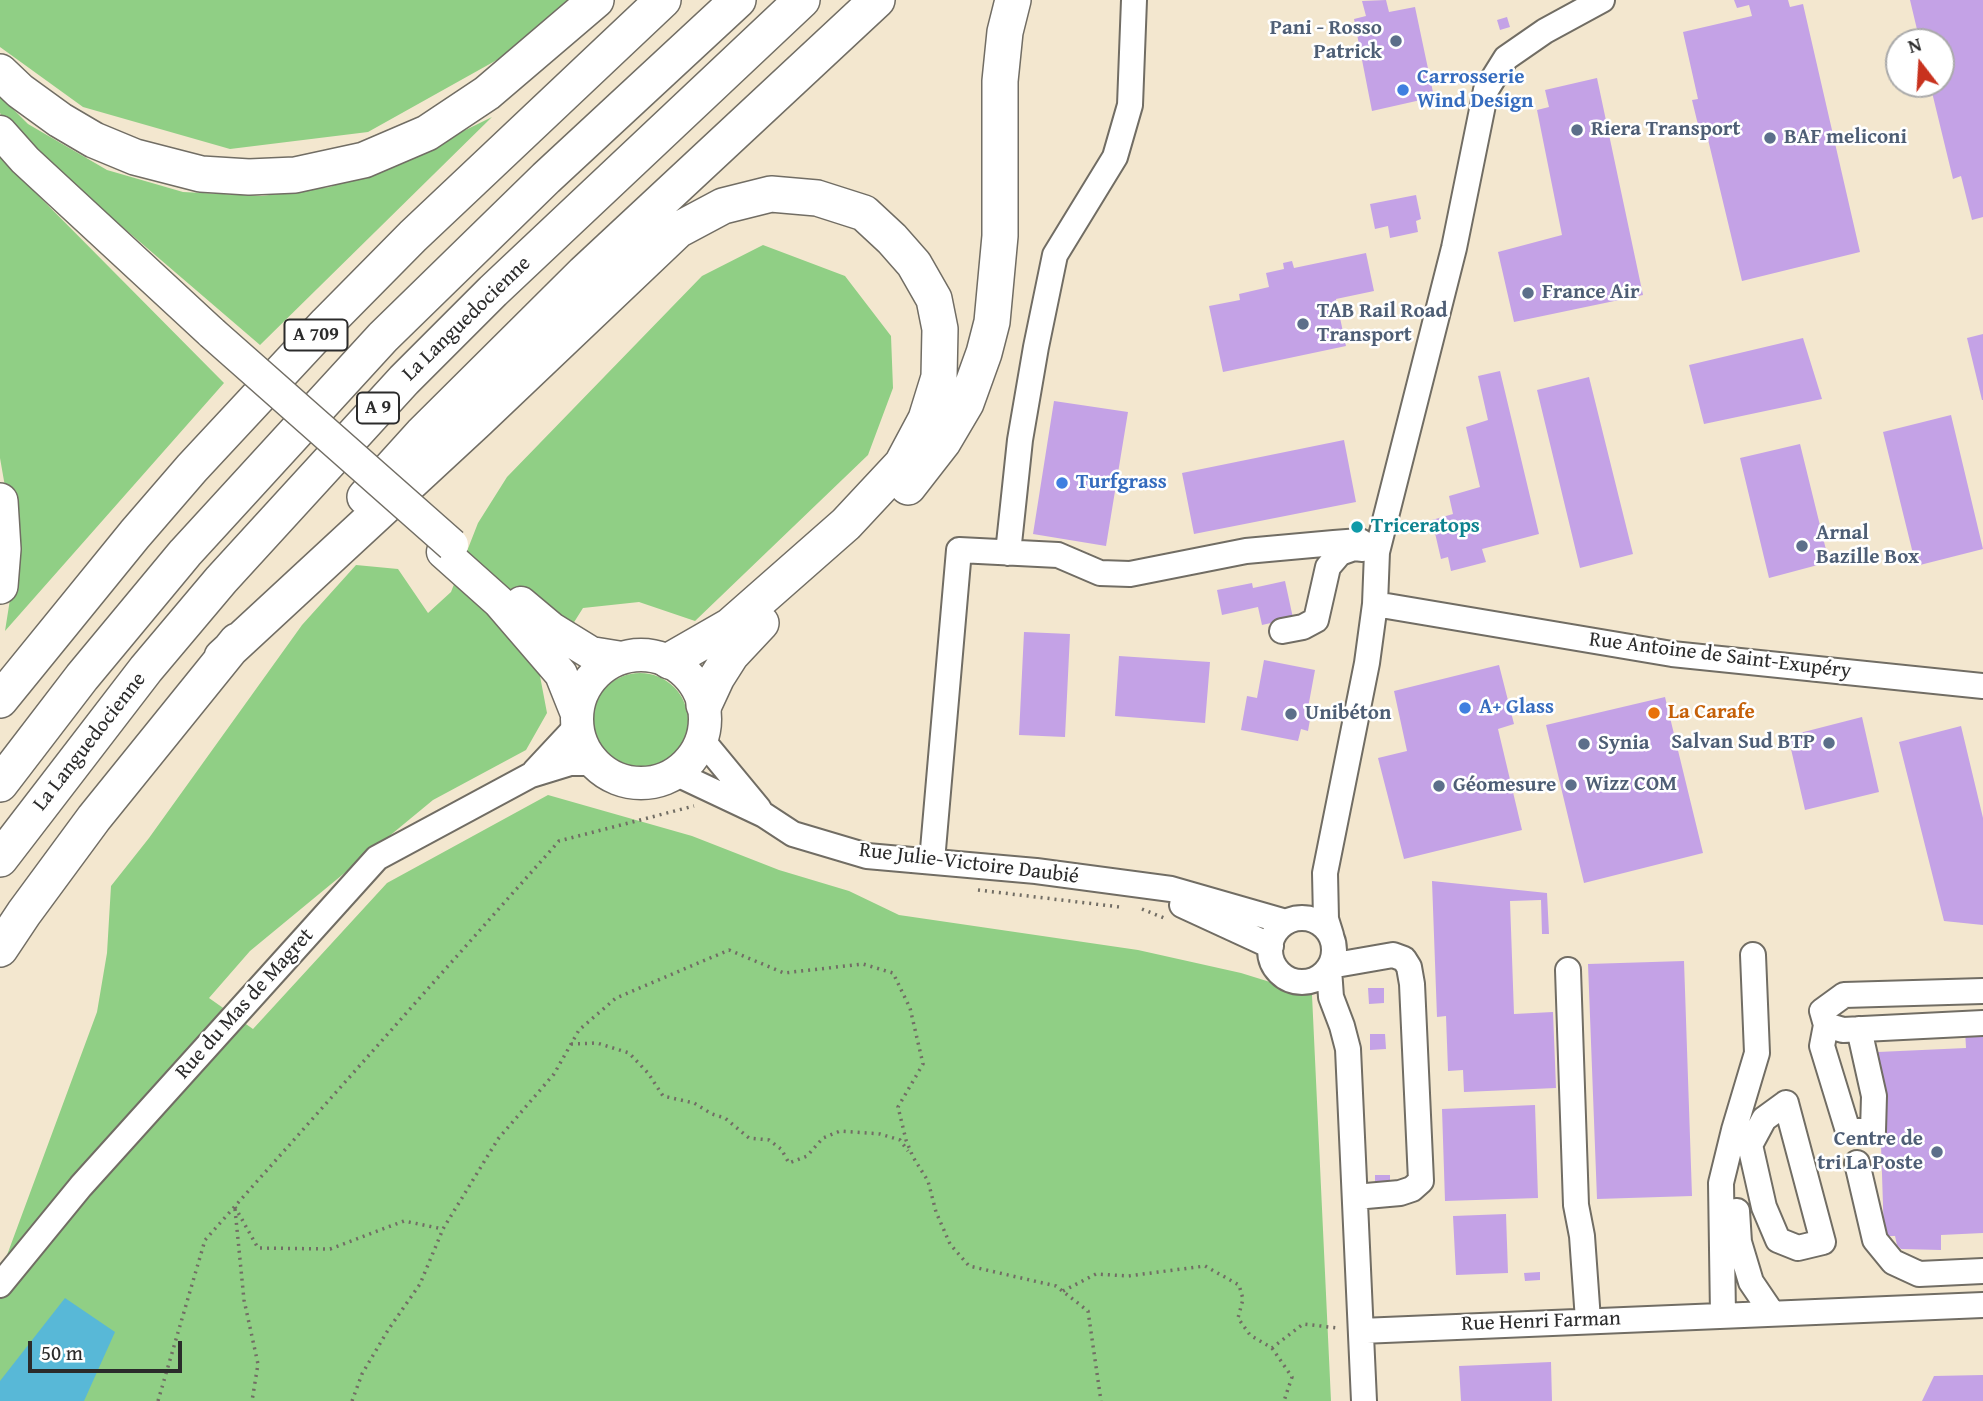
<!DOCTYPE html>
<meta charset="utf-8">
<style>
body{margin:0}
#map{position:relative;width:1983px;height:1401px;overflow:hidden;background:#f3e7cf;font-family:"Gentium Book Plus",serif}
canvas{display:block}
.north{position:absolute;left:1885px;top:28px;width:70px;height:70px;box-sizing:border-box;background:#fff;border:2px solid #aaa;border-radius:50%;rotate:343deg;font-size:19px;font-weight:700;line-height:28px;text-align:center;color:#2b2b2b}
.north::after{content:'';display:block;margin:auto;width:24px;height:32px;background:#c8321e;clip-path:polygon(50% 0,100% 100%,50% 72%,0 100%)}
.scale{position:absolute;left:28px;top:1341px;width:154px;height:32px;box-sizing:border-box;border:4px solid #2b2b2b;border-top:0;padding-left:9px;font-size:21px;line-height:24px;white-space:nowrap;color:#2b2b2b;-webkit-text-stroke:5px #fff;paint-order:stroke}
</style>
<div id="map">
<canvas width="1983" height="1401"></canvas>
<div class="north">N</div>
<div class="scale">50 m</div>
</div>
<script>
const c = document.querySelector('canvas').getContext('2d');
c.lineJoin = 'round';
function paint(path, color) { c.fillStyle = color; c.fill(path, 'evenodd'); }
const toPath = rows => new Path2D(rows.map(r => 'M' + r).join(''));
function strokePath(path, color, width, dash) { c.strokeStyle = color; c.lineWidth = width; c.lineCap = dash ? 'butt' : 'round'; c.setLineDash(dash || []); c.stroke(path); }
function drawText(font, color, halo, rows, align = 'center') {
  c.font = font + ' "Gentium Book Plus",serif'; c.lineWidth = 5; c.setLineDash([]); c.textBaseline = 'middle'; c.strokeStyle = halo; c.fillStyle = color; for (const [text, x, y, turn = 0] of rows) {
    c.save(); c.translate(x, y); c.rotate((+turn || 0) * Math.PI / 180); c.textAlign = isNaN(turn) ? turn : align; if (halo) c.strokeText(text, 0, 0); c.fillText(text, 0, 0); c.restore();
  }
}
const green = toPath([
 [0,0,583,0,538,37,368,132,230,149,83,107,0,47],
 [0,96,28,124,107,170,183,192,262,196,330,187,427,149,492,117,260,345,13,133,0,113],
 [0,157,224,383,5,631,17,555,0,458],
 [763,245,845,276,891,336,893,388,868,455,695,621,639,602,583,608,540,676,547,713,526,750,433,800,250,951,209,998,253,1029,387,883,548,795,692,836,779,870,849,891,899,915,1138,950,1241,973,1312,995,1331,1401,0,1401,0,1274,97,1012,107,953,111,886,149,838,302,625,356,565,398,569,428,613,451,592,478,523,507,477,702,276],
 '592 721a48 48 0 1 1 96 0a48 48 0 1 1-96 0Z'
]);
const water = toPath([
 [65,1298,115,1332,84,1401,0,1401,0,1381]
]);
const building = toPath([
 [1386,0,1389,12,1415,7,1434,97,1372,111,1354,19,1366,16,1362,1],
 [1734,0,1788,0,1790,7,1803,4,1860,252,1742,281,1706,131,1700,133,1692,100,1698,99,1683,32,1752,16,1749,5,1737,8],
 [1910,0,1983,0,1983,217,1972,220,1961,176,1953,179,1930,84,1941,84,1941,42,1920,42],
 [1507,17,1510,27,1500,30,1497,20],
 [1597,78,1643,295,1514,322,1498,252,1562,235,1537,110,1549,107,1545,90],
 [1416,195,1421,219,1416,221,1418,232,1390,238,1388,226,1375,229,1370,204],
 [1366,253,1374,291,1336,299,1346,346,1223,372,1209,306,1240,300,1239,294,1269,287,1266,273,1284,269,1283,263,1292,261,1294,268],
 [1983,334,1983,400,1982,400,1967,338],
 [1803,338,1822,399,1704,424,1689,365],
 [1500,371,1539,534,1482,549,1486,562,1451,571,1448,557,1441,559,1432,520,1453,514,1449,496,1480,487,1466,427,1488,420,1478,376],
 [1589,377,1633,554,1580,568,1537,390],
 [1054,401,1128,412,1106,546,1033,534],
 [1951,415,1983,549,1916,566,1883,432],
 [1344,440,1356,502,1194,534,1182,473],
 [1800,444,1829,562,1769,578,1740,458],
 [1285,581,1293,618,1262,625,1258,607,1222,615,1217,590,1252,583,1253,588],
 [1024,632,1070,634,1065,737,1019,735],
 [1119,656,1210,662,1205,723,1115,716],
 [1264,660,1315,670,1308,708,1312,708,1308,731,1301,729,1298,741,1241,730,1247,696,1257,698],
 [1499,665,1514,724,1498,729,1522,830,1404,859,1378,758,1407,751,1394,691],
 [1665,697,1703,853,1584,883,1546,725],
 [1862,717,1879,792,1805,810,1788,736],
 [1961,726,1983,818,1983,925,1944,921,1899,742],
 [1432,881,1547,893,1549,934,1542,934,1541,900,1510,901,1514,1014,1553,1012,1556,1088,1464,1092,1463,1070,1448,1071,1446,1016,1437,1017],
 [1684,961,1692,1196,1597,1199,1588,964],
 [1368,988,1384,988,1384,1003,1369,1004],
 [1965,1029,1983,1029,1983,1233,1941,1235,1941,1250,1901,1249,1897,1245,1895,1236,1884,1236,1878,1052,1966,1048],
 [1370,1034,1385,1034,1386,1049,1370,1050],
 [1535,1105,1538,1198,1445,1201,1442,1109],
 [1375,1175,1390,1175,1390,1187,1375,1188],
 [1506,1214,1508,1273,1456,1275,1453,1216],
 [1540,1272,1540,1280,1525,1281,1524,1273],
 [1551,1362,1552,1401,1461,1401,1459,1366],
 [1983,1375,1983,1401,1922,1401,1934,1376]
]);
const path = toPath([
 [978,890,1120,907],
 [1142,909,1164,918],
 [571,1044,597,1043,629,1053,648,1073,663,1096,694,1103,712,1114,725,1118,749,1138,769,1140,781,1149,789,1163,807,1156,823,1138,840,1131,880,1134,900,1140,908,1151],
 [235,1207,258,1248,330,1249,404,1221,443,1229],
 [235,1209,244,1300,258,1364,252,1401],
 [1063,1291,1096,1274,1128,1276,1205,1266,1239,1285,1243,1299,1238,1318,1250,1335,1272,1348,1303,1324,1338,1328],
 [1272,1348,1292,1377,1284,1401],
 [158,1401,205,1240,559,841,694,806],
 [352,1401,362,1374,388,1330,420,1284,443,1229,498,1139,554,1074,579,1030,616,998,729,950,784,973,863,964,893,973,910,1008,923,1064,898,1107,906,1140,913,1157,928,1181,936,1212,950,1244,969,1266,1056,1286,1088,1311,1101,1401]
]);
const minor = toPath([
 [1008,553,1020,440,1036,347,1055,255,1115,157,1130,105,1134,0],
 [1375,604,1672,654,1983,686],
 [1282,631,1303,627,1316,620,1328,567,1340,553,1354,548,1363,549],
 [702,740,759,809],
 [535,771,577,726],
 [675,773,764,815,793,834,867,856,1036,871,1171,889,1286,922],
 [932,861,959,550,1058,555,1100,573,1130,574,1246,551,1334,543,1360,541,1377,552],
 [1182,905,1271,946],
 '1270 950a32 32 0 1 1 64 0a32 32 0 1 1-64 0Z',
 [1331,935,1326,919,1325,873,1367,663,1375,604,1377,552,1454,248,1486,90,1506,58,1545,31,1602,0],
 [1330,966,1393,955,1404,959,1409,967,1412,984,1421,1181,1412,1189,1400,1193,1355,1197],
 [1329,969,1331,997,1342,1026,1348,1049,1364,1401],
 [1568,970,1576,1205,1582,1236,1588,1320],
 [1983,991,1844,995,1822,1011,1826,1025,1843,1030,1983,1023],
 [1826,1025,1822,1046,1848,1131,1873,1131,1874,1096,1859,1029],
 [1786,1103,1823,1242,1798,1248,1778,1240,1764,1207,1750,1145,1764,1119,1786,1103],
 [1857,1163,1875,1240,1893,1262,1919,1274,1983,1271],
 [1737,1211,1739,1242,1751,1282,1772,1313],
 [0,1285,81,1186,377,858,531,775,570,763,594,763],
 [1723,1315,1721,1183,1734,1130,1757,1053,1753,955],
 [1361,1331,1983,1305]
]);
const major = toPath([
 [0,132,25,160,212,333],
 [443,552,499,602,561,674,577,714],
 [521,603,552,629,591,653,622,658],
 '577 719a64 64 0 1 1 128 0a64 64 0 1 1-128 0Z'
]);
const highway = toPath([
 [0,72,20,91,60,120,94,140,135,157,201,174,249,177,295,175,364,160,427,133,487,93,596,0],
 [908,487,943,442,966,403,984,353,992,322,1000,236,1000,81,1005,32,1013,0],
 [365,497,422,434,584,273,877,0],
 [0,501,3,549,0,586],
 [222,657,476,422,678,230,723,206,771,194,817,198,864,213,892,239,914,264,934,299,940,329,939,377,926,419,902,464,846,524,730,626,669,661],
 [0,700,135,534,192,468,327,323,413,236,663,0],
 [704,705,717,677,731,655,761,623],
 [0,784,82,677,185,553,383,337,546,178,738,0],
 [0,859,146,669,221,580,404,380,493,291,802,0],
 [0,949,24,913,94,818,237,641]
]);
const majorBridge = toPath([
 [212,333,452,545]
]);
const markers = [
 [1396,41,7,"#5c6f8a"],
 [1403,90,7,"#3f7fe0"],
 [1577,130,7,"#5c6f8a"],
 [1770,138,7,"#5c6f8a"],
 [1528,293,7,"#5c6f8a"],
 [1303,324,7,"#5c6f8a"],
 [1062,483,7,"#3f7fe0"],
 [1357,527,7,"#0f9aa8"],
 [1802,546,7,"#5c6f8a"],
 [1465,708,7,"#3f7fe0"],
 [1654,713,7,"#e8710a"],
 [1291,714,7,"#5c6f8a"],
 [1829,743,7,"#5c6f8a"],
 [1584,744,7,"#5c6f8a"],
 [1571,785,7,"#5c6f8a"],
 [1439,786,7,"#5c6f8a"],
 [1937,1152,7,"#5c6f8a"]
];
const shields = [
 [316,335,63],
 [378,408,42]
];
const shieldNames = [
 ["A 709",316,335],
 ["A 9",378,408]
];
const serviceNames = [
 ["Pani - Rosso",1382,29,"right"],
 ["Patrick",1382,53,"right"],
 ["Riera Transport",1591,130],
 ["BAF meliconi",1784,138],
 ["France Air",1542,293],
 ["TAB Rail Road",1317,312],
 ["Transport",1317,336],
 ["Arnal",1816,534],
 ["Bazille Box",1816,558],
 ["Unibéton",1305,714],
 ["Salvan Sud BTP",1815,743,"right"],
 ["Synia",1598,744],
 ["Wizz COM",1585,785],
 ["Géomesure",1453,786],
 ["Centre de",1923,1140,"right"],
 ["tri La Poste",1923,1164,"right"]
];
const shopNames = [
 ["Carrosserie",1417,78],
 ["Wind Design",1417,102],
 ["Turfgrass",1076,483],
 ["A+ Glass",1479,708]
];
const streetNames = [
 ["La Languedocienne",467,319,-44],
 ["Rue Antoine de Saint-Exupéry",1720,656,7],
 ["La Languedocienne",90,742,-52],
 ["Rue Julie-Victoire Daubié",969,864,7],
 ["Rue du Mas de Magret",245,1004,-48],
 ["Rue Henri Farman",1541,1322,-2]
];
const cultureNames = [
 ["Triceratops",1371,527]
];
const foodNames = [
 ["La Carafe",1668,713]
];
paint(green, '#90cf85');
paint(water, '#58b8d7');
paint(building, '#c4a2e6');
strokePath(minor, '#716d64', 28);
strokePath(major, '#716d64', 35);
strokePath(highway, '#716d64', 38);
strokePath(path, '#716d64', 3.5, [2, 5]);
strokePath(minor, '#fff', 24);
strokePath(major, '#fff', 32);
strokePath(highway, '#fff', 35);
strokePath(majorBridge, '#716d64', 35, []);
strokePath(majorBridge, '#fff', 32);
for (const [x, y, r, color] of markers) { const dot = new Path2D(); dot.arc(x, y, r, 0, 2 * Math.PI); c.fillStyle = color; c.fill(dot); strokePath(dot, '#fff', 2.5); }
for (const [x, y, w] of shields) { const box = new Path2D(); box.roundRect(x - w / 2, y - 15.5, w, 31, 5); c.fillStyle = '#fff'; c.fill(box); strokePath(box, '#2b2b2b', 2); }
drawText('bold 19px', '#2b2b2b', null, shieldNames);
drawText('bold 21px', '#4e5e75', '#fff', serviceNames, 'left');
drawText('bold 21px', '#366cbe', '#fff', shopNames, 'left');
drawText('21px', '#2b2b2b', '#fff', streetNames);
drawText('bold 21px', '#0d838f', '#fff', cultureNames, 'left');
drawText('bold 21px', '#c56008', '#fff', foodNames, 'left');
</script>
